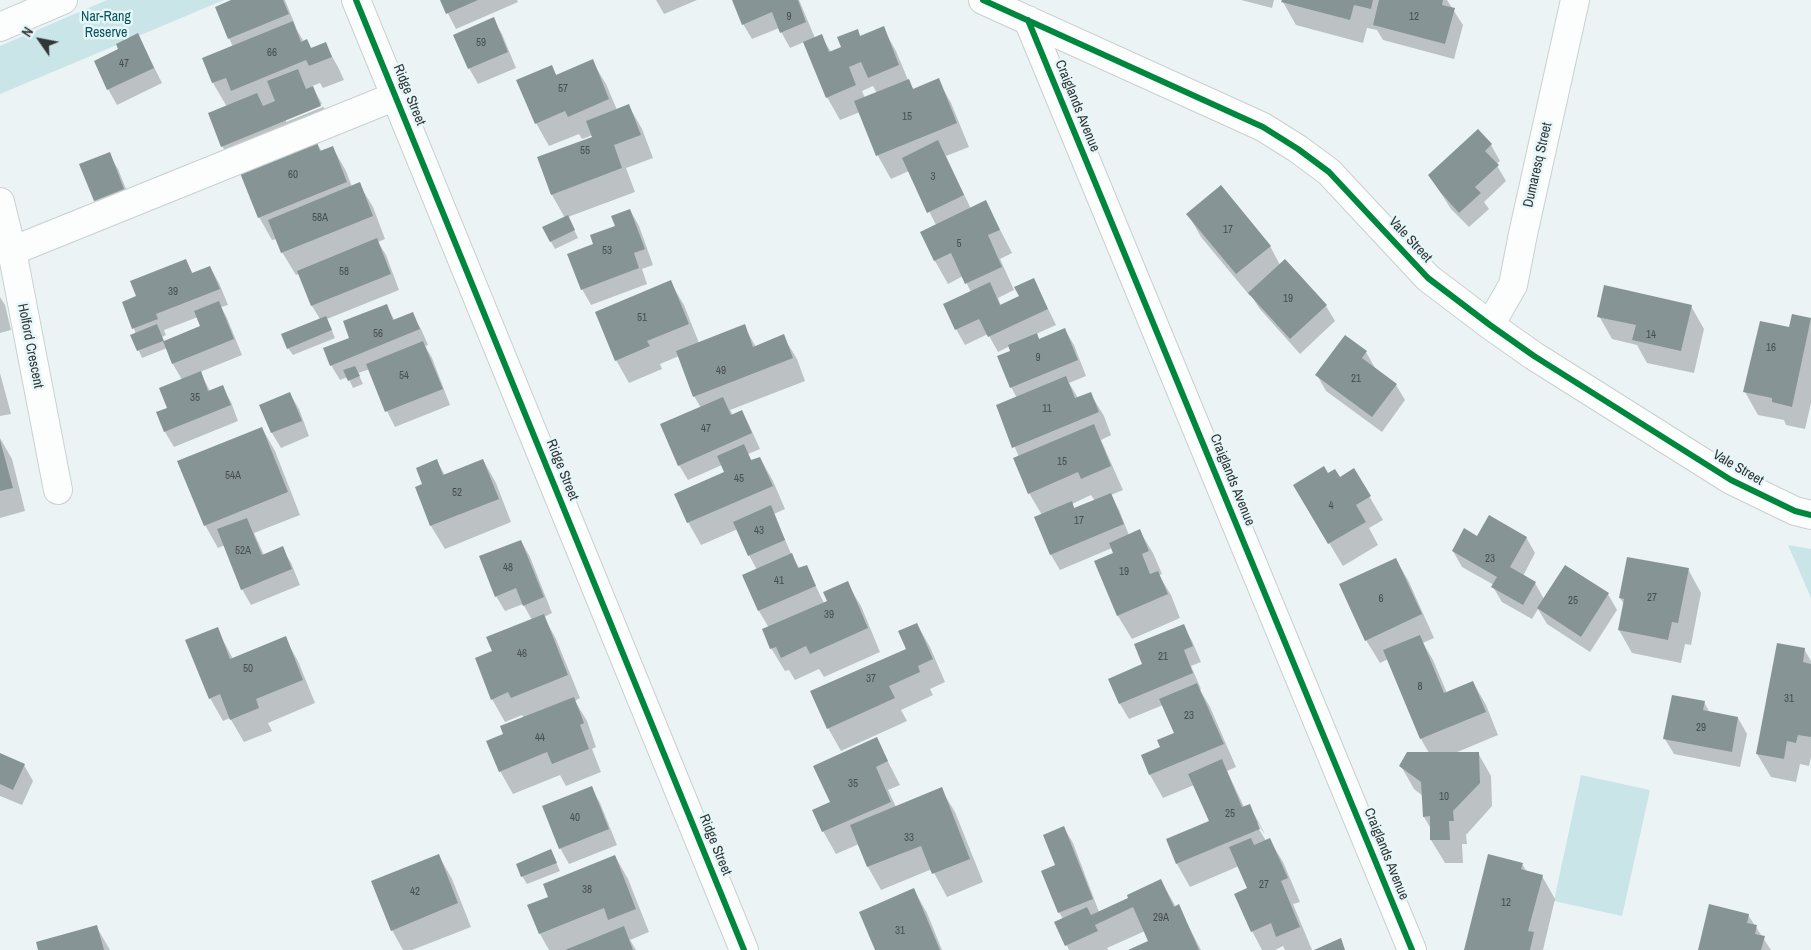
<!DOCTYPE html>
<style>
body{margin:0}
#map{position:relative;width:1811px;height:950px;overflow:hidden;background:#ebf3f4;font-family:"Archivo Narrow",sans-serif}
canvas{display:block}
.north{position:absolute;left:15px;top:15px;width:50px;height:50px;-webkit-text-stroke:4px #e7f6f8;paint-order:stroke;rotate:303deg;font-size:14px;font-weight:700;line-height:20px;text-align:center;color:#303637}
.north::after{content:'';display:block;margin:auto;width:18px;height:22px;background:#303637;clip-path:polygon(50% 0,100% 100%,50% 72%,0 100%)}
</style>
<div id="map">
<canvas width="1811" height="950"></canvas>
<div class="north">N</div>
</div>
<script>
const c = document.querySelector('canvas').getContext('2d');
c.lineJoin = 'round';
function paint(path, color) { c.fillStyle = color; c.fill(path, 'evenodd'); }
const toPath = rows => new Path2D(rows.map(r => 'M' + r).join(''));
function strokePath(path, color, width, dash) { c.strokeStyle = color; c.lineWidth = width; c.lineCap = dash ? 'butt' : 'round'; c.setLineDash(dash || []); c.stroke(path); }
function drawText(font, color, halo, rows, align = 'center') {
  c.font = font + ' "Archivo Narrow",sans-serif'; c.lineWidth = 5; c.setLineDash([]); c.textBaseline = 'middle'; c.strokeStyle = halo; c.fillStyle = color; for (const [text, x, y, turn = 0] of rows) {
    c.save(); c.translate(x, y); c.rotate((+turn || 0) * Math.PI / 180); c.textAlign = isNaN(turn) ? turn : align; if (halo) c.strokeText(text, 0, 0); c.fillText(text, 0, 0); c.restore();
  }
}
const green = toPath([
 [107,0,224,0,0,94,0,46],
 [1788,545,1811,549,1811,598],
 [1581,775,1650,790,1622,916,1554,901]
]);
const shadow = toPath([
 [234,0,285,0,297,30,304,42,307,41,312,49,325,44,338,67,344,80,323,88,320,83,312,86,322,104,286,119,286,122,323,107,322,105,326,111,314,138,322,152,333,148,346,171,352,187,359,184,373,207,385,239,378,242,386,255,399,290,327,319,335,338,293,355,288,348,320,319,312,306,299,274,296,275,282,252,277,239,272,240,259,217,239,167,236,169,222,146,227,107,213,83,203,59,233,47,229,38],
 [441,0,517,0,518,2,456,29],
 [656,0,697,0,664,14],
 [733,0,799,0,815,38,821,36,831,52,843,48,857,31,861,37,883,28,896,51,908,80,914,90,938,80,951,103,969,147,946,156,971,209,986,202,1012,253,1000,259,1014,290,998,298,1001,306,1020,297,1034,280,1056,325,1036,334,1040,340,1065,330,1074,345,1086,376,1069,383,1078,398,1090,393,1104,416,1111,435,1101,440,1123,490,1111,495,1119,510,1129,535,1139,530,1153,553,1162,574,1159,575,1171,595,1180,618,1132,639,1118,616,1095,562,1115,553,1112,548,1060,570,1051,555,1036,518,1042,515,1029,493,1019,457,997,406,1017,398,1011,387,1012,351,1010,346,998,352,988,334,965,345,956,329,971,292,963,276,948,284,935,261,922,232,936,225,909,171,891,179,878,156,860,112,840,120,827,97,804,42,790,48,779,28,752,39,743,24],
 [873,86,877,93,865,98,862,91],
 [1091,495,1095,501,1075,509,1072,504],
 [1241,0,1274,0,1272,8],
 [1283,0,1447,0,1463,25,1454,59,1383,40,1377,30,1367,28,1363,43,1296,25,1283,2],
 [493,19,502,34,516,68,478,84,469,68],
 [138,35,162,83,117,105,108,89,120,50],
 [592,61,606,84,617,110,629,106,642,129,653,158,626,168,635,192,568,217,578,238,555,249,551,242,565,218,552,195,538,158,594,138,593,135,582,139,579,134,549,146,536,123,551,66,557,76],
 [1491,145,1500,161,1496,164,1506,181,1484,202,1489,209,1469,227,1451,209,1430,176],
 [109,154,118,169,132,204,104,216,95,201,80,165],
 [630,210,639,226,653,265,642,269,647,284,591,305,582,289,595,245,616,226],
 [1188,214,1270,246,1280,265,1285,261,1326,306,1335,321,1300,354,1259,308,1251,295,1250,296,1201,237],
 [185,260,193,274,210,267,219,283,228,305,221,307,227,318,242,355,200,372,210,391,222,387,231,402,238,421,174,447,165,432,158,413,168,409,182,380,173,364,167,348,142,358,132,335,136,334,123,302,138,297],
 [198,317,202,327,164,342,162,337,166,335,164,330],
 [670,282,684,305,699,343,744,326,756,347,783,336,797,359,805,381,730,410,733,415,742,411,750,427,760,449,748,454,752,461,760,458,773,481,785,509,774,514,792,556,800,569,806,566,824,603,829,601,847,583,861,606,880,652,824,677,819,669,795,680,789,670,785,671,771,648,769,628,759,611,744,576,757,570,749,555,738,529,701,545,688,522,726,473,722,465,688,480,679,465,701,408,694,396,679,356,660,364,662,369,629,383,616,360],
 [0,297,5,305,11,330,0,333],
 [386,305,395,321,412,314,421,329,428,345,425,346,432,358,450,405,395,427,387,411,370,369,358,373,363,384,353,388,348,377,340,380,331,365,351,339],
 [1691,306,1704,329,1694,373,1647,363,1637,345,1612,339,1599,316],
 [1793,315,1811,319,1811,403,1805,429,1786,425,1784,420,1758,415,1745,392,1790,329],
 [1366,352,1375,368,1396,385,1405,400,1382,432,1326,391,1317,375],
 [0,373,11,414,0,416],
 [290,394,299,409,309,436,281,448,272,433,261,405],
 [262,428,275,451,300,515,254,533,264,555,282,548,291,563,300,585,251,605,242,589,225,545,218,548,205,525],
 [0,438,12,459,25,511,0,518],
 [436,460,445,475,483,460,496,483,511,522,445,549,431,526,416,487,424,484],
 [1354,470,1383,520,1369,528,1378,545,1343,566,1308,508,1327,475,1339,479],
 [1478,537,1526,537,1535,553,1523,576,1535,583,1544,599,1565,566,1608,594,1617,610,1590,652,1547,624,1538,609,1532,619,1502,602,1493,587,1494,585,1462,567,1453,551],
 [521,541,530,557,552,613,544,617,556,639,580,698,575,701,587,721,596,747,592,749,601,772,566,786,560,775,513,794,500,771,505,735,524,718,522,715,505,722,492,699,493,652,532,620,523,604,505,611,496,596],
 [1396,559,1409,582,1434,638,1423,643,1433,660,1447,693,1473,682,1486,705,1498,735,1455,753,1478,753,1491,776,1492,806,1466,835,1467,844,1462,844,1463,863,1445,863,1431,840,1431,829,1424,817,1423,796,1414,789,1401,766,1429,753,1421,739,1388,659,1380,663,1366,640],
 [1688,569,1701,593,1691,645,1685,644,1681,663,1632,653,1619,630,1624,604,1620,598],
 [917,624,930,647,945,682,930,689,933,695,901,710,907,721,841,751,828,728,907,650],
 [1183,625,1192,641,1201,662,1191,666,1201,689,1200,690,1210,707,1236,767,1227,771,1244,807,1249,805,1262,828,1265,835,1258,823,1256,824,1266,841,1269,839,1283,862,1300,902,1293,904,1312,950,1285,950,1283,946,1275,950,1262,950,1252,931,1249,889,1239,866,1190,887,1177,864,1167,840,1210,822,1194,785,1163,798,1150,775,1142,756,1162,747,1176,733,1163,705,1129,719,1120,704,1109,679,1143,665],
 [217,629,233,659,285,638,298,661,315,703,268,723,272,731,244,742,230,718,223,721,210,698],
 [1804,649,1811,661,1811,757,1809,766,1800,764,1796,782,1771,777,1757,754],
 [1704,702,1710,713,1738,718,1747,734,1740,767,1674,754,1665,739],
 [876,738,900,785,888,790,896,807,941,789,955,812,983,882,947,897,932,869,881,890,868,867,859,844,836,854,823,831,832,803],
 [0,754,24,765,33,781,22,805,0,796],
 [591,788,600,803,617,845,569,864,560,848],
 [1064,828,1073,843,1099,912,1130,898,1161,881,1176,907,1178,906,1201,950,1131,950,1149,942,1145,931,1107,948,1108,950,1069,950,1056,922,1063,919,1059,912,1057,866],
 [551,851,560,871,527,884,522,876],
 [439,856,452,879,471,927,412,950,403,950,392,930],
 [615,856,628,879,649,932,630,940,636,950,549,950,540,934,529,906,550,897],
 [1522,864,1527,872,1542,876,1555,899,1543,950,1465,950],
 [914,890,927,913,942,950,877,950],
 [1748,915,1771,950,1700,950],
 [96,926,110,950,39,950]
]);
const building = toPath([
 [231,0,283,0,289,14,228,39,215,7],
 [440,0,478,0,446,14],
 [732,0,798,0,806,22,780,33,772,12,742,25],
 [1282,0,1373,0,1371,9,1354,5,1350,20,1281,2],
 [1379,0,1443,0,1442,5,1455,8,1445,44,1373,25],
 [494,17,508,52,468,69,453,35],
 [293,21,301,42,307,39,311,48,326,42,332,57,309,66,306,60,231,91,226,78,212,83,202,58],
 [884,26,899,65,868,78,861,62,849,67,856,85,826,98,803,42,822,34,829,52,841,47,837,37,858,29,860,36],
 [138,33,154,68,107,90,94,61,118,49,116,44],
 [593,59,609,99,568,117,565,111,535,124,516,80,552,65,556,75],
 [298,69,306,89,313,86,321,106,221,147,208,113,257,93,263,106,275,101,267,81],
 [939,78,957,123,876,156,854,101,909,79,913,89],
 [629,104,641,135,614,145,622,168,551,195,537,157,592,137,586,121],
 [1478,129,1492,144,1485,151,1499,165,1475,187,1481,193,1459,213,1441,193,1428,175],
 [315,137,320,151,333,146,347,182,258,218,238,168],
 [938,140,964,195,927,213,902,158],
 [110,152,124,189,94,201,79,164],
 [360,182,373,216,281,253,268,220],
 [1221,185,1271,246,1236,274,1186,214],
 [986,200,1000,230,988,235,1002,267,965,284,951,253,934,261,920,232],
 [630,209,645,249,634,253,639,268,581,290,567,254,593,244,590,235,615,226,611,216],
 [568,215,575,230,550,242,542,227],
 [377,238,391,274,311,306,297,271],
 [186,259,192,273,210,266,220,289,156,314,158,319,132,329,122,302,136,296,130,281],
 [1285,259,1327,305,1290,339,1248,293],
 [1034,278,1048,309,988,337,979,319,955,330,943,304,990,282,1000,305,1019,296,1014,287],
 [671,280,689,324,647,341,650,346,615,361,595,312],
 [1604,285,1692,305,1681,351,1632,340,1636,325,1597,317],
 [219,301,234,339,172,364,163,341,137,351,130,335,157,324,164,341,200,326,194,311],
 [387,304,393,320,413,312,420,329,330,366,323,348,349,338,343,321],
 [1792,314,1811,318,1792,407,1772,402,1772,398,1743,392,1760,321,1789,327],
 [326,316,332,330,287,349,281,334],
 [745,324,753,347,784,334,793,358,693,397,676,351],
 [1065,328,1078,360,1010,388,997,356,1010,351,1008,345,1037,333,1039,339],
 [1345,335,1367,351,1362,358,1397,384,1372,417,1315,375],
 [423,341,443,389,385,412,366,364],
 [355,366,360,376,348,381,343,370],
 [201,371,208,391,223,385,231,405,164,432,156,412,167,408,159,388],
 [1066,376,1075,398,1091,392,1099,412,1012,448,996,405],
 [290,392,302,421,271,433,259,405],
 [723,397,731,415,742,410,752,433,678,466,660,424],
 [1094,424,1111,466,1081,479,1078,472,1028,494,1013,458],
 [262,427,288,492,204,526,177,461],
 [0,440,13,488,0,491],
 [744,444,751,460,760,457,773,486,687,523,674,494,724,472,717,456],
 [437,459,443,475,483,459,499,499,430,526,415,487,422,484,416,468],
 [1324,466,1328,473,1335,469,1340,477,1354,468,1371,496,1356,505,1366,522,1328,544,1293,485],
 [1111,493,1124,524,1050,555,1034,517,1072,501,1074,508],
 [771,505,785,540,748,556,733,522],
 [1489,515,1527,537,1510,567,1536,582,1523,605,1491,587,1497,577,1452,551,1464,528,1477,536],
 [247,518,262,555,283,546,292,569,241,590,217,529],
 [1140,529,1149,551,1142,554,1150,574,1158,571,1168,594,1117,616,1094,561,1113,553,1109,543],
 [521,540,544,597,523,606,516,588,495,597,479,556],
 [792,553,798,568,807,565,816,586,758,611,742,575],
 [1627,557,1689,568,1678,623,1672,622,1668,640,1618,630,1624,599,1619,598],
 [1396,558,1422,614,1365,641,1339,584],
 [1565,565,1609,593,1581,637,1537,608],
 [848,581,868,628,810,654,806,646,781,658,776,647,770,649,762,629,827,601,823,592],
 [544,614,568,675,511,698,508,692,491,700,475,658,492,651,486,637],
 [917,623,933,659,918,666,920,672,889,686,895,698,827,729,810,691,906,649,898,631],
 [1184,624,1193,646,1184,650,1193,673,1119,704,1108,679,1142,664,1134,644],
 [218,627,230,659,286,636,303,680,256,699,259,708,230,720,220,694,209,699,185,640],
 [1420,635,1444,693,1473,681,1486,712,1420,739,1383,650],
 [1777,643,1805,648,1803,662,1811,664,1811,737,1798,735,1796,743,1787,741,1784,759,1756,754],
 [1197,683,1224,744,1149,775,1141,755,1160,747,1157,740,1174,733,1159,699],
 [1672,695,1705,701,1703,710,1738,717,1732,752,1663,739],
 [574,697,584,723,580,725,589,749,552,764,547,752,499,772,486,741,503,734,500,726],
 [877,737,888,761,876,767,891,802,822,832,812,810,830,802,813,766],
 [1407,752,1479,752,1480,783,1453,811,1454,821,1449,821,1450,840,1430,840,1430,816,1423,817,1421,782,1399,766],
 [0,753,25,764,13,790,0,784],
 [1222,759,1242,807,1250,804,1260,829,1176,864,1166,839,1209,821,1188,774],
 [592,786,609,829,559,849,542,806],
 [942,787,970,859,932,874,921,846,867,867,850,825],
 [1064,826,1093,899,1058,913,1041,871,1055,865,1043,835],
 [1251,838,1254,845,1270,838,1288,878,1281,881,1300,927,1276,937,1271,923,1251,932,1234,894,1247,888,1229,847],
 [551,849,557,863,521,877,516,864],
 [439,854,458,903,391,931,371,881],
 [1488,854,1523,863,1521,869,1543,875,1528,931,1534,932,1530,950,1464,950],
 [615,855,636,909,608,920,604,908,539,934,527,905,548,897,543,884],
 [1161,879,1174,907,1179,904,1199,950,1128,950,1148,941,1133,907,1095,925,1098,931,1065,946,1054,922,1087,907,1091,915,1128,898,1127,895],
 [914,888,940,950,875,950,859,912],
 [1709,904,1749,914,1747,923,1757,925,1755,934,1765,936,1761,950,1698,950],
 [97,925,104,950,38,950,36,942],
 [624,926,633,950,565,950],
 [1341,938,1345,950,1314,950]
]);
const minor = toPath([
 [356,0,744,950],
 [983,0,1263,127,1298,149,1329,172,1428,278,1490,325,1534,356,1731,480,1795,511,1811,515],
 [1028,20,1412,950],
 [0,27,63,0],
 [0,202,12,251,58,490],
 [12,251,396,96],
 [1490,325,1513,285,1523,234,1575,0]
]);
const cycleway = toPath([
 [356,0,744,950],
 [983,0,1263,127,1298,149,1329,172,1428,278,1490,325,1534,356,1731,480,1795,511,1811,515],
 [1028,20,1412,950]
]);
const numberNames = [
 ["9",789,17],
 ["12",1414,17],
 ["59",481,43],
 ["66",272,53],
 ["47",124,64],
 ["57",563,89],
 ["15",907,117],
 ["55",585,151],
 ["60",293,175],
 ["3",933,177],
 ["58A",320,218],
 ["17",1228,230],
 ["5",959,244],
 ["53",607,251],
 ["58",344,272],
 ["39",173,292],
 ["19",1288,299],
 ["51",642,318],
 ["56",378,334],
 ["14",1651,335],
 ["16",1771,348],
 ["9",1038,358],
 ["49",721,371],
 ["54",404,376],
 ["21",1356,379],
 ["35",195,398],
 ["11",1047,409],
 ["47",706,429],
 ["15",1062,462],
 ["54A",233,476],
 ["45",739,479],
 ["52",457,493],
 ["4",1331,506],
 ["17",1079,521],
 ["43",759,531],
 ["52A",243,551],
 ["23",1490,559],
 ["48",508,568],
 ["19",1124,572],
 ["41",779,581],
 ["27",1652,598],
 ["6",1381,599],
 ["25",1573,601],
 ["39",829,615],
 ["46",522,654],
 ["21",1163,657],
 ["50",248,669],
 ["37",871,679],
 ["8",1420,687],
 ["31",1789,699],
 ["23",1189,716],
 ["29",1701,728],
 ["44",540,738],
 ["35",853,784],
 ["10",1444,797],
 ["25",1230,814],
 ["40",575,818],
 ["33",909,838],
 ["27",1264,885],
 ["38",587,890],
 ["42",415,892],
 ["12",1506,903],
 ["29A",1161,918],
 ["31",900,931]
];
const parkNames = [
 ["Nar-Rang",106,17],
 ["Reserve",106,33]
];
const streetNames = [
 ["Ridge Street",409,95,68],
 ["Craiglands Avenue",1077,106,68],
 ["Dumaresq Street",1538,165,-77],
 ["Vale Street",1410,240,47],
 ["Holford Crescent",30,346,79],
 ["Vale Street",1738,468,30],
 ["Ridge Street",562,470,68],
 ["Craiglands Avenue",1232,480,68],
 ["Ridge Street",715,845,68],
 ["Craiglands Avenue",1386,854,68]
];
paint(green, '#c9e5e8');
paint(shadow, '#0003');
paint(building, '#879496');
strokePath(minor, '#c9d0d1', 30);
strokePath(minor, '#fcfdfd', 28);
strokePath(cycleway, '#00873e', 6);
drawText('11px', '#464e4f', null, numberNames);
drawText('14px', '#06545b', '#e7f6f8', parkNames);
drawText('14px', '#303637', '#e7f6f8', streetNames);
</script>
